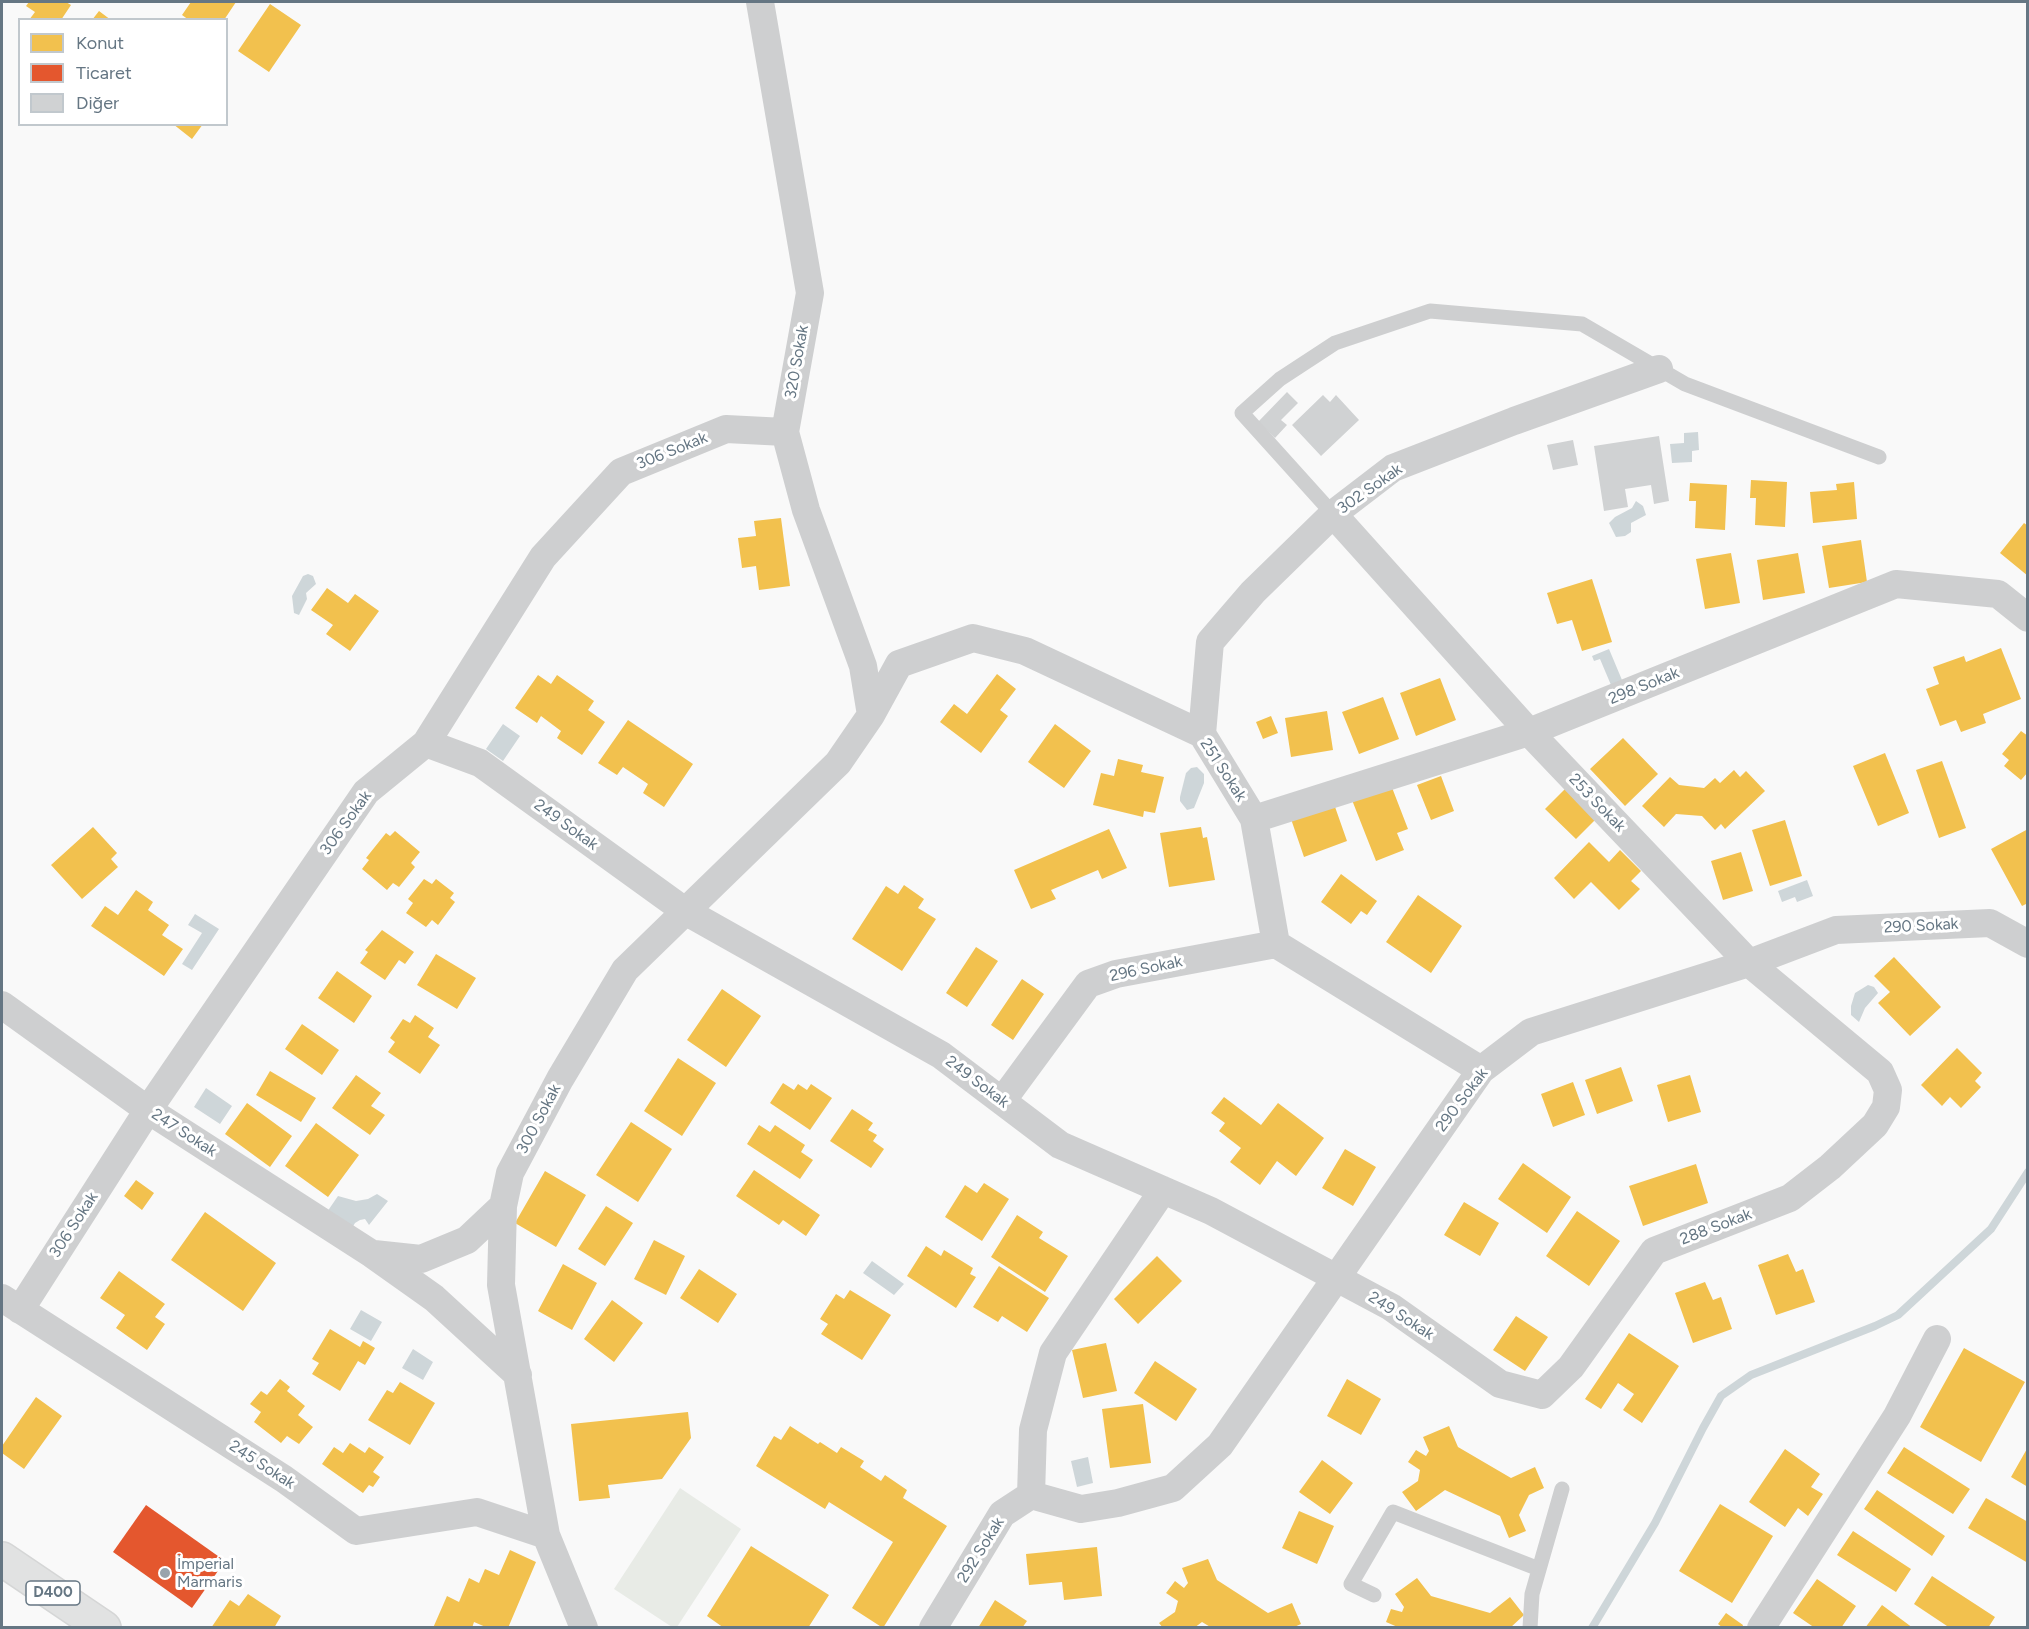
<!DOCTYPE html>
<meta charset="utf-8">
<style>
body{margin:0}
#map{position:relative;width:2029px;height:1629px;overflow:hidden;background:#f9f9f9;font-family:Figtree,sans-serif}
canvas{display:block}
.frame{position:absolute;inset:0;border:3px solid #657683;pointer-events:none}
.legend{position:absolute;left:18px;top:18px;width:210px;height:108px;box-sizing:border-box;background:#fff;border:2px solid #c1c8cd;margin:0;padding:8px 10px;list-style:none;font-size:18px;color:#657683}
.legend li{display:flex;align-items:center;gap:12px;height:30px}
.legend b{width:30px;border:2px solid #c1c8cd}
</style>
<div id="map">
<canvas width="2029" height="1629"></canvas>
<div class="frame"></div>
<ul class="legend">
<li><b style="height:16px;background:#f2c14e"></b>Konut</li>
<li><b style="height:16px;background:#e4572e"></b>Ticaret</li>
<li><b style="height:16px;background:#d0d2d3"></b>Diğer</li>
</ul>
</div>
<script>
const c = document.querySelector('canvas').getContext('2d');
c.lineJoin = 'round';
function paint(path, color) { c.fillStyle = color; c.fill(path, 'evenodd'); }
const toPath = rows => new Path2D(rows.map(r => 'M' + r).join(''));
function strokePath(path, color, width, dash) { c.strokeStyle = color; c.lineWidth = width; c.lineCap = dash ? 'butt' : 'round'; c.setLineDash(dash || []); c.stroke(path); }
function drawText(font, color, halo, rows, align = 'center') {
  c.font = font + ' Figtree,sans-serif'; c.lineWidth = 6; c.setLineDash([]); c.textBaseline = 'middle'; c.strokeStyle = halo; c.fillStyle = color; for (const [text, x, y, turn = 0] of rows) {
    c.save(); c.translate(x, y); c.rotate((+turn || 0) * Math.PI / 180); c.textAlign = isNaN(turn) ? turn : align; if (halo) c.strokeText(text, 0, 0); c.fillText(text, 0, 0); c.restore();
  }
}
const green = toPath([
 [680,1488,741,1529,677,1627,672,1627,614,1589]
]);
const water = toPath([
 [1698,432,1699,450,1692,451,1692,462,1672,463,1670,444,1684,443,1684,433],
 [1636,501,1643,506,1646,515,1631,523,1631,532,1625,536,1616,537,1609,523,1615,517,1632,508],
 [308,574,313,576,316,584,306,593,307,599,299,615,294,613,292,596,303,576],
 [1609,649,1622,680,1611,685,1600,659,1594,661,1592,656],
 [503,724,520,736,503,761,486,749],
 [1197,767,1204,774,1204,783,1194,808,1187,810,1180,801,1180,797,1186,773,1191,768],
 [1807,880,1813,896,1797,902,1795,897,1782,902,1778,891],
 [195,914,219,929,192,970,182,964,202,933,188,925],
 [1868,985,1874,987,1878,993,1865,1008,1859,1022,1851,1015,1851,1006,1855,993],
 [206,1088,232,1106,220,1124,194,1107],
 [377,1194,388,1201,369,1225,365,1219,360,1220,355,1223,352,1228,327,1212,338,1196,356,1201,368,1199],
 [872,1261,904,1284,894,1295,863,1273],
 [361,1310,382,1322,371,1341,350,1329],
 [413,1349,433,1362,423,1380,402,1368],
 [1088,1457,1093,1483,1077,1487,1071,1461]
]);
const homes = toPath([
 [29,2,66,2,71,5,61,20,29,20,35,12,26,6],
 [191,2,236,2,224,20,189,20,182,15],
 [270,4,301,25,269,72,238,51],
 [99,11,111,20,92,20],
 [173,124,203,124,192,139],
 [1751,480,1787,482,1785,527,1755,525,1756,498,1750,498],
 [1854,482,1857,519,1813,523,1810,492,1837,490,1836,484],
 [1690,483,1727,485,1725,530,1695,528,1696,501,1689,501],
 [781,518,790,586,759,590,756,566,742,568,738,538,756,536,754,521],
 [2024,523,2028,526,2028,576,2000,553],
 [1861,540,1867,582,1829,588,1822,546],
 [1731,553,1740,603,1705,609,1696,559],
 [1798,553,1805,593,1763,600,1757,560],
 [1592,579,1612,642,1582,651,1572,620,1557,624,1547,593],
 [327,588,348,603,355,594,379,611,350,651,326,634,333,625,311,610],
 [2001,648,2021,699,1983,714,1986,723,1961,732,1956,720,1940,726,1926,689,1939,684,1933,667,1964,656,1966,662],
 [997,674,1016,689,1000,710,1008,716,981,753,940,722,954,704,967,714],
 [538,675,551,684,557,675,594,701,588,710,605,722,582,755,557,738,561,731,541,716,537,723,515,708],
 [1440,678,1456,720,1416,736,1400,693],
 [1383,697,1399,739,1359,754,1342,712],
 [1327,711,1333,750,1291,757,1285,718],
 [1271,716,1278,733,1263,739,1256,722],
 [628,720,693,764,664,807,643,793,648,784,623,767,617,775,598,763],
 [1055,724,1091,751,1064,788,1028,762],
 [2021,731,2028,736,2028,772,2021,780,2004,766,2009,760,2002,754],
 [1623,738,1658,774,1625,806,1590,769],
 [1885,753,1909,813,1878,826,1853,766],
 [1118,759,1143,765,1141,772,1164,777,1155,813,1144,811,1143,817,1093,805,1101,773,1114,776],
 [1942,761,1966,828,1939,838,1916,770],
 [1734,770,1740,777,1746,771,1765,791,1725,829,1721,824,1715,830,1702,816,1676,814,1664,827,1642,806,1670,777,1679,785,1704,788,1715,778,1720,783],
 [1441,776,1454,811,1431,820,1417,785],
 [1391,785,1408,829,1397,833,1404,850,1376,861,1352,800],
 [1567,787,1598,817,1576,839,1545,809],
 [1334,804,1347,841,1304,857,1291,819],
 [1785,820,1802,876,1770,886,1752,830],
 [93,827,117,853,111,859,118,867,82,899,51,865],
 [1201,827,1203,838,1207,837,1215,880,1169,887,1160,833],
 [1109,829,1127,868,1102,879,1098,870,1051,890,1056,899,1031,909,1014,870],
 [2028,829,2028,903,2022,906,1991,849],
 [395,831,420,852,411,863,415,867,399,887,393,883,387,890,362,869,369,860,366,858,386,833,390,836],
 [1589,842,1609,862,1620,850,1641,871,1631,881,1640,889,1619,910,1591,882,1574,899,1554,878],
 [1741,852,1753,891,1723,900,1711,861],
 [1341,874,1377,901,1367,915,1361,911,1351,924,1321,902],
 [424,879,432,884,436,879,454,893,450,898,455,902,438,925,432,920,426,927,406,913,413,903,408,899],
 [904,885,924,899,918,908,936,919,902,971,852,939,886,886,898,894],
 [136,890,153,902,148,910,169,925,162,935,183,949,164,976,91,926,105,906,118,915],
 [1418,895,1462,926,1431,973,1386,942],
 [382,930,414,952,405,964,399,960,385,980,360,963,368,952,365,950],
 [976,947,998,961,967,1007,946,993],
 [436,954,476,978,457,1009,417,985],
 [1894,957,1941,1007,1910,1036,1878,1003,1890,992,1874,976],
 [337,971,372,996,354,1023,318,998],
 [1022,979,1044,994,1013,1040,991,1025],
 [722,989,761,1016,726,1067,687,1040],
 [415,1015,434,1028,428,1037,440,1045,420,1074,388,1052,395,1042,390,1038,403,1019,410,1023],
 [302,1024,339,1050,322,1075,285,1049],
 [1957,1048,1982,1073,1975,1081,1981,1087,1961,1108,1950,1097,1942,1106,1921,1085],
 [678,1058,716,1083,682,1136,644,1111],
 [1621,1067,1633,1101,1597,1114,1585,1080],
 [270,1071,316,1098,301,1122,256,1095],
 [356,1075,381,1093,371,1106,385,1115,370,1135,332,1108],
 [1690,1075,1701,1112,1668,1122,1657,1085],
 [1573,1082,1585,1115,1553,1127,1541,1094],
 [783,1083,794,1090,798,1084,807,1090,811,1084,832,1098,810,1130,770,1103],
 [1224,1097,1261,1125,1278,1103,1324,1138,1296,1176,1277,1161,1260,1185,1230,1162,1241,1148,1219,1131,1225,1123,1211,1113],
 [247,1103,292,1136,270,1167,225,1134],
 [852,1109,873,1123,868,1130,877,1135,873,1141,884,1149,871,1168,830,1141],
 [631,1122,672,1149,638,1202,596,1175],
 [316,1123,359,1155,328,1197,285,1166],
 [759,1125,770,1132,775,1125,805,1145,801,1152,813,1160,800,1179,747,1144],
 [1345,1149,1376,1167,1353,1206,1322,1188],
 [1523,1163,1571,1197,1547,1233,1498,1199],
 [1696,1164,1708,1203,1643,1226,1629,1186],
 [754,1170,820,1215,806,1236,783,1220,779,1225,736,1196],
 [545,1171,586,1195,556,1247,515,1223],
 [136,1180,154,1193,142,1210,124,1196],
 [984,1183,1009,1199,982,1241,945,1217,965,1185,977,1193],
 [1464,1202,1499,1223,1480,1256,1444,1235],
 [606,1206,633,1223,605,1266,578,1249],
 [1577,1211,1620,1241,1589,1286,1546,1256],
 [205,1212,276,1263,243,1311,171,1260],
 [1017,1215,1043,1232,1039,1238,1068,1256,1045,1292,991,1257],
 [654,1240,685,1256,666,1295,634,1279],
 [926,1246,941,1256,944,1250,973,1268,970,1274,976,1277,956,1308,907,1276],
 [1788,1254,1796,1272,1803,1269,1815,1302,1776,1315,1758,1265],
 [1157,1256,1182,1281,1138,1324,1114,1299],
 [563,1264,597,1283,572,1330,538,1311],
 [999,1266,1049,1298,1027,1332,1002,1316,998,1322,973,1307],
 [699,1269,737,1294,718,1323,680,1298],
 [119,1271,165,1304,155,1317,165,1324,147,1350,116,1328,125,1315,100,1298],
 [1705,1282,1713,1300,1721,1297,1732,1329,1693,1343,1675,1293],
 [850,1290,891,1315,862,1360,821,1334,828,1324,820,1319,836,1294,844,1299],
 [612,1300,643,1323,614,1362,584,1339],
 [1516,1316,1548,1337,1525,1371,1493,1350],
 [330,1329,360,1347,363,1341,375,1348,365,1365,358,1361,340,1391,312,1374,319,1363,312,1359],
 [1629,1333,1679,1366,1642,1423,1623,1410,1634,1394,1618,1383,1601,1409,1585,1399],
 [1106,1343,1117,1391,1083,1398,1072,1350],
 [1964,1348,2025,1382,1981,1462,1920,1427],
 [1155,1361,1197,1389,1176,1421,1134,1393],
 [280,1379,290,1387,287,1391,305,1406,298,1415,313,1427,299,1444,287,1436,281,1443,254,1422,261,1412,250,1404,261,1391,267,1395],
 [1347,1379,1381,1399,1361,1435,1327,1416],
 [400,1382,435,1403,410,1445,368,1420,387,1390,393,1393],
 [36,1397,62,1416,24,1469,2,1453,2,1446],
 [1143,1404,1151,1463,1110,1468,1102,1409],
 [688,1412,691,1438,662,1479,608,1485,610,1498,579,1501,571,1424],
 [790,1426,818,1444,820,1442,837,1453,841,1447,864,1461,860,1467,881,1481,885,1475,907,1490,903,1498,947,1526,883,1628,852,1608,893,1542,829,1502,825,1509,756,1466,774,1436,781,1440],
 [1449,1426,1458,1447,1511,1478,1535,1467,1544,1488,1529,1495,1519,1515,1526,1531,1509,1538,1500,1516,1445,1490,1416,1511,1402,1492,1418,1481,1420,1470,1408,1462,1416,1450,1426,1456,1429,1451,1423,1437],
 [350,1443,365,1453,369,1447,384,1457,373,1472,380,1477,373,1487,369,1485,363,1493,322,1464,334,1447,343,1453],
 [1904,1447,1970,1489,1953,1514,1887,1473],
 [2028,1447,2028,1487,2011,1477],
 [1785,1449,1820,1474,1811,1487,1823,1494,1808,1516,1798,1508,1785,1527,1749,1502],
 [1322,1460,1353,1483,1330,1514,1299,1492],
 [1877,1490,1945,1536,1932,1556,1864,1509],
 [1986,1498,2028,1522,2028,1563,1968,1528],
 [1720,1504,1773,1536,1732,1603,1679,1571],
 [1299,1511,1334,1526,1317,1564,1282,1548],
 [1853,1531,1911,1569,1896,1592,1837,1555],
 [751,1546,829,1595,808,1628,724,1628,707,1616],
 [1097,1547,1102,1596,1064,1600,1062,1582,1029,1585,1026,1554],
 [510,1550,536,1562,508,1628,488,1628,474,1622,472,1628,433,1628,447,1596,459,1602,469,1578,479,1583,485,1569,499,1575],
 [1208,1559,1217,1580,1268,1613,1292,1603,1301,1624,1292,1628,1212,1628,1202,1622,1194,1628,1163,1628,1159,1623,1175,1612,1178,1601,1166,1593,1175,1581,1184,1588,1188,1583,1182,1568],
 [1932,1576,1995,1617,1988,1628,1950,1628,1914,1604],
 [1417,1578,1431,1596,1490,1613,1510,1597,1524,1615,1510,1628,1400,1628,1386,1622,1391,1609,1402,1612,1404,1607,1395,1594],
 [1817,1579,1856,1606,1841,1628,1815,1628,1793,1613],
 [248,1594,281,1616,274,1628,211,1628,230,1600,239,1606],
 [995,1600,1027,1621,1022,1628,978,1628],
 [1882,1605,1913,1628,1865,1628],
 [1726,1613,1743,1625,1742,1628,1723,1628,1718,1624]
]);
const shops = toPath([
 [146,1505,225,1561,192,1608,113,1552]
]);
const stream = toPath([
 [1592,1628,1655,1523,1703,1428,1721,1396,1751,1375,1875,1326,1898,1315,1991,1229,2028,1172]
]);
const building = toPath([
 [1287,392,1298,403,1281,420,1287,425,1275,438,1258,422],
 [1323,395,1330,402,1336,395,1359,420,1321,456,1292,425],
 [1659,436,1669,501,1654,504,1651,485,1625,489,1628,507,1604,511,1594,446],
 [1573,440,1578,465,1553,470,1547,445]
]);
const service = toPath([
 [1333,514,1242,413,1280,379,1335,343,1430,311,1582,324,1685,384,1879,457],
 [1374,1595,1351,1584,1393,1512,1539,1569],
 [1530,1628,1532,1594,1562,1489]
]);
const minor = toPath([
 [760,2,810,293,785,432,806,510,863,666,871,715],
 [1202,734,1210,642,1253,592,1333,514,1393,468,1514,421,1659,369],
 [426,743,480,763,685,911,941,1055,1060,1145,1211,1211,1391,1307,1500,1384,1542,1395,1571,1367,1654,1251,1790,1198,1830,1167,1875,1125,1886,1107,1888,1090,1880,1072,1749,963,1529,732,1333,514],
 [1254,819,1529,732,1896,584,1998,594,2028,618],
 [2,1005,148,1110,372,1254,434,1298,518,1375],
 [1002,1101,1088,984,1116,974,1276,944],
 [374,1254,421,1259,467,1240,503,1206],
 [2,1298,284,1479,356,1531,477,1512,546,1535],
 [20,1310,148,1110,366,792,426,743,543,557,621,472,726,429,785,432],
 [1031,1495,1033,1430,1053,1353,1163,1190],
 [584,1628,546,1535,501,1285,503,1206,510,1173,560,1079,625,970,838,763,871,715,899,664,973,638,1025,651,1202,734,1254,819,1276,944,1481,1070],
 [933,1628,1002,1514,1031,1495,1081,1509,1118,1503,1173,1488,1220,1445,1481,1070,1531,1032,1749,963,1836,930,1990,923,2028,944],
 [1761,1628,1897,1416,1937,1339]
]);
const trunk = toPath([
 [2,1559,104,1628]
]);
const markers = [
 [165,1573,6,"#99a4ac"]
];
const shields = [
 [53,1593,54]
];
const shieldNames = [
 ["D400",53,1593]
];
const streetNames = [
 ["320 Sokak",797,362,-80],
 ["306 Sokak",672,451,-22],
 ["302 Sokak",1370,489,-35],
 ["298 Sokak",1644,686,-22],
 ["251 Sokak",1223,770,57],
 ["253 Sokak",1597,803,46],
 ["306 Sokak",346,823,-54],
 ["249 Sokak",566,825,36],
 ["290 Sokak",1921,926,-3],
 ["296 Sokak",1146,969,-12],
 ["249 Sokak",977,1082,37],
 ["290 Sokak",1462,1100,-53],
 ["300 Sokak",539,1119,-62],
 ["247 Sokak",184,1133,33],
 ["306 Sokak",74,1225,-57],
 ["288 Sokak",1716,1227,-21],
 ["249 Sokak",1401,1316,33],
 ["245 Sokak",262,1465,33],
 ["292 Sokak",981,1550,-58]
];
const poiNames = [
 ["İmperial",177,1564],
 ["Marmaris",177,1582]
];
paint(green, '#e8ebe6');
paint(water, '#ced6d9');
paint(homes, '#f2c14e');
paint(shops, '#e4572e');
strokePath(stream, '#ced6d9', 8);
paint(building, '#d0d2d3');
strokePath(trunk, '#d5d6d6', 36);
strokePath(service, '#cecfd0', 15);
strokePath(minor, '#cecfd0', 28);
strokePath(trunk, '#e1e2e2', 33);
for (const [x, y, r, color] of markers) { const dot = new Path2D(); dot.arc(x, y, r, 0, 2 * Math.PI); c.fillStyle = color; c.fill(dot); strokePath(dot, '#fff', 2); }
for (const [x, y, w] of shields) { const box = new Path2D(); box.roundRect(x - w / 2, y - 12, w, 24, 4.5); c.fillStyle = '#fff'; c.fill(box); strokePath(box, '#657683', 1.5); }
drawText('bold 15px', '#657683', null, shieldNames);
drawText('16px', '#657683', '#fff', streetNames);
drawText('16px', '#657683', '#fff', poiNames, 'left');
</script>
